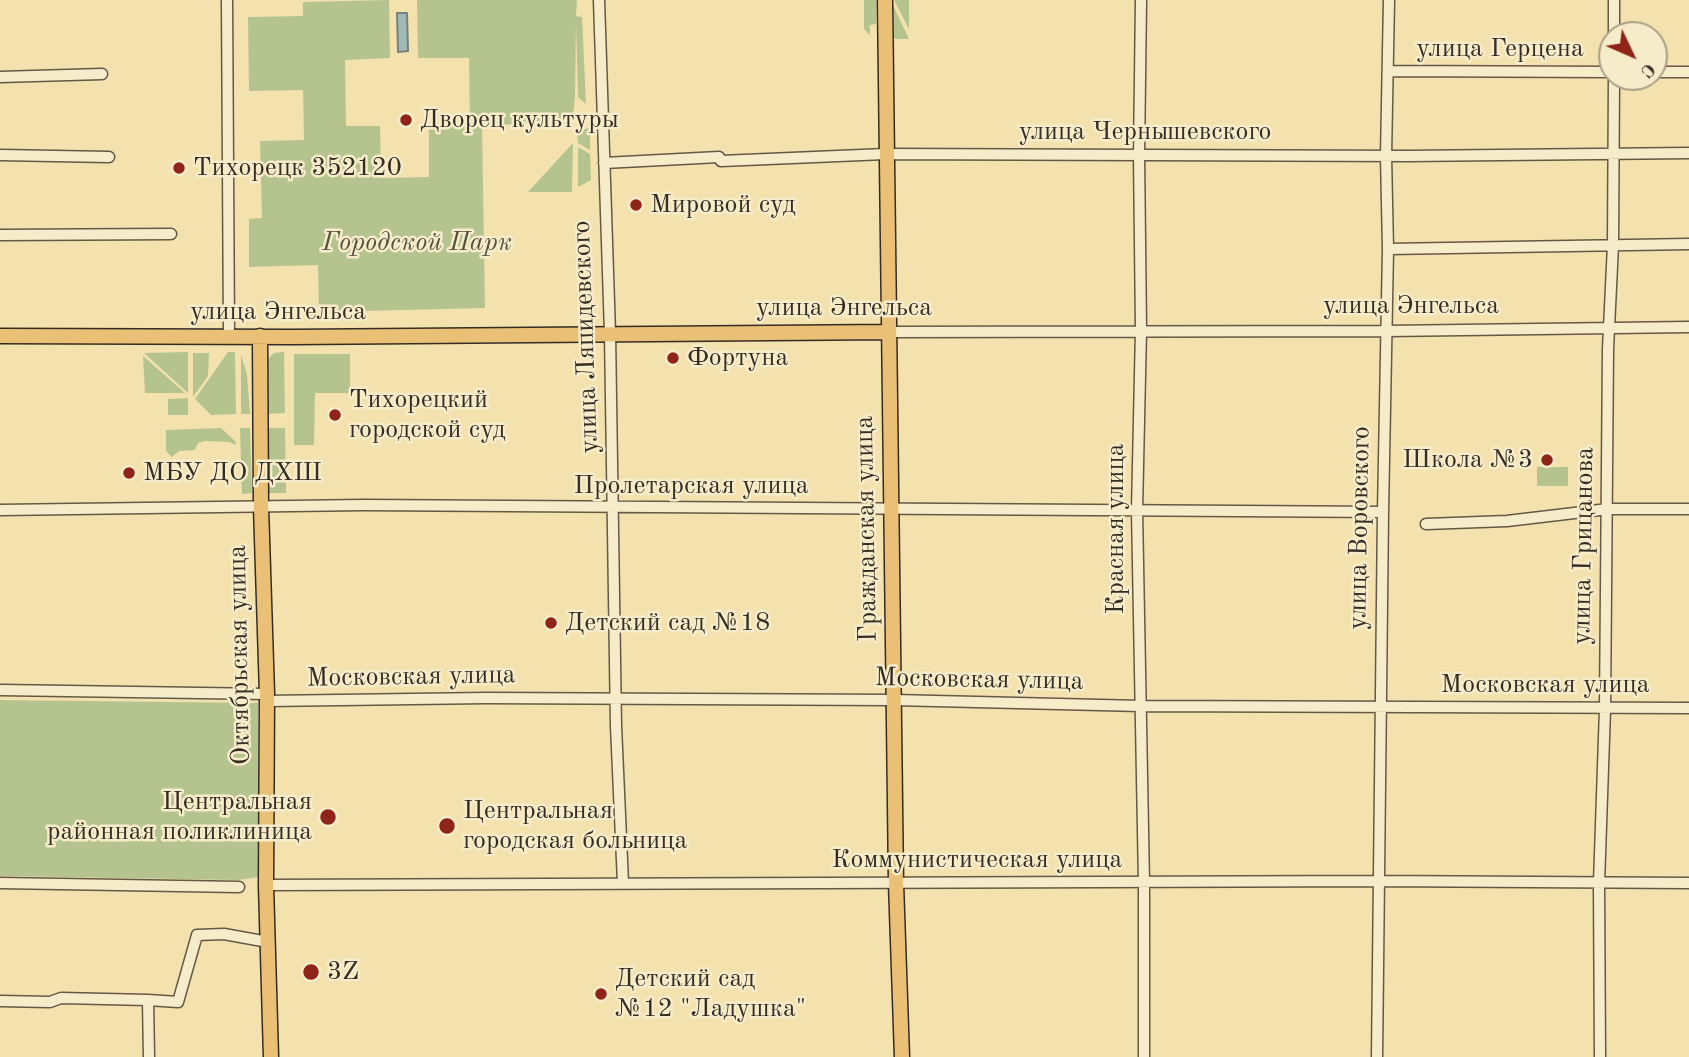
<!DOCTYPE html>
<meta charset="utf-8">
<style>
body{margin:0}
#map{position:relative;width:1689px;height:1057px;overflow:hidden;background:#f3e1ae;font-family:"Old Standard TT",serif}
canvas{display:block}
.north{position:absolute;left:1598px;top:21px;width:70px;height:70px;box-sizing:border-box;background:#f7ecca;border:2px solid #a99f87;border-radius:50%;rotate:134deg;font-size:19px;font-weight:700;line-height:28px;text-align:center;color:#352c23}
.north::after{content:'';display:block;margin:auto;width:24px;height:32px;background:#8f2418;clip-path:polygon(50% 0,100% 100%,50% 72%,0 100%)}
</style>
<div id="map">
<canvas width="1689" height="1057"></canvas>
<div class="north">С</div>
</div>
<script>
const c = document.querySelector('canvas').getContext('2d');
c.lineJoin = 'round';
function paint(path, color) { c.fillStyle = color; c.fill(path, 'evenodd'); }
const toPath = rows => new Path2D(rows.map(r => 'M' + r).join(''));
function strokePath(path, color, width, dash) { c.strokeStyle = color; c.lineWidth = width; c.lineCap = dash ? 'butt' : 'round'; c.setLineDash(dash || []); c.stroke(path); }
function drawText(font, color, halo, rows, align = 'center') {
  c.font = font + ' "Old Standard TT",serif'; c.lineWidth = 5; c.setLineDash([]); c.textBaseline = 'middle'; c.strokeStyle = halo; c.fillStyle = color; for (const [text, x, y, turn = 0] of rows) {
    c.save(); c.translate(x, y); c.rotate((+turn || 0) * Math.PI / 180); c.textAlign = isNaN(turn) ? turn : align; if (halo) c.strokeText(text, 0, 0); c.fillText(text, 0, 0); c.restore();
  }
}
const green = toPath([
 [389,0,390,58,345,60,346,126,380,126,381,178,429,177,429,127,470,126,469,58,418,58,417,0,577,0,576,16,582,17,586,104,578,97,576,23,575,98,572,123,482,125,485,308,319,312,318,265,249,267,249,219,262,218,260,141,304,140,303,90,249,91,248,17,303,16,303,2],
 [864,0,876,0,876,24,870,25,870,35,864,29],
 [895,0,909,0,909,29,895,2],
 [892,3,909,39,896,39,890,35],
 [591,127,594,127,594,132,590,133,590,150,578,143,577,132],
 [573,143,572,192,528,192],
 [578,147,590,154,591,180,578,187],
 [188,352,188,393,144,353],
 [228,352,235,352,236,414,211,415,195,399],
 [284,352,285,413,267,414,268,359,274,353],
 [193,353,209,353,208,376,193,397],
 [294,354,350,354,350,393,315,393,314,445,294,445],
 [241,355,247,374,250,414,241,414],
 [143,356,185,393,145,393],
 [188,398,188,415,168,415,168,399],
 [221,428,236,442,235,445,230,442,205,441,198,443,195,450,179,451,172,457,166,451,166,430],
 [240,428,250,428,252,493,242,494],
 [268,428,285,428,286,493,269,493],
 [1537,467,1568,467,1568,486,1537,486],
 [0,700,258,703,259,877,238,880,0,876]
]);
const water = toPath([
 [397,13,407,13,408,51,398,52,397,13]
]);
const minor = toPath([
 [227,0,229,336],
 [599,0,610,333,616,726,623,883],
 [1141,0,1139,155,1141,330,1137,510,1144,883,1144,1057],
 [1614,35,1614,0],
 [1388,71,1612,72],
 [1654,72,1689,72],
 [0,77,102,74],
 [0,155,109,157],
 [604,163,719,157,721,161,885,154,1408,156,1689,153],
 [0,235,171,234],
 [1388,249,1689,244],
 [889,332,1387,331,1689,327],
 [0,510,364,505,1383,512],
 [1426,524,1507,521,1608,509,1689,509],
 [0,690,267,694],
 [267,701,486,698,894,700,1141,706,1689,708],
 [0,883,239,887],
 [266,885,1379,881,1689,883],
 [0,1001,50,1002,61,998,148,1000],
 [149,1057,148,1000,178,1002,197,935,224,934,268,942],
 [1377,1057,1383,512,1388,249,1386,156,1389,0],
 [1600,1057,1599,883,1605,709,1608,349,1613,245,1614,77]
]);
const major = toPath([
 [885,0,896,883,902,1057],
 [0,336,293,337,889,332],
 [260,336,261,507,267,694,266,885,271,1057]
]);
const markers = [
 [406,120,7,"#8f2418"],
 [179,168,7,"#8f2418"],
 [636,205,7,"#8f2418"],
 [673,358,7,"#8f2418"],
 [335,415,7,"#8f2418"],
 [1547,460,7,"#8f2418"],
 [129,473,7,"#8f2418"],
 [551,623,7,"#8f2418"],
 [328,817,9,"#8f2418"],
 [447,826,9,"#8f2418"],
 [311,972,9,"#8f2418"],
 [601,994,7,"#8f2418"]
];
const streetNames = [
 ["улица Герцена",1500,49],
 ["улица Чернышевского",1145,132],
 ["улица Энгельса",1411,306],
 ["улица Энгельса",844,308],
 ["улица Энгельса",278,312],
 ["улица Ляпидевского",586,337,-92],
 ["Пролетарская улица",691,486],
 ["улица Воровского",1360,528,-89],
 ["Гражданская улица",867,529,-91],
 ["Красная улица",1116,529,-90],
 ["улица Грицанова",1584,546,-89],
 ["Октябрьская улица",240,655,-91],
 ["Московская улица",411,677,-1],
 ["Московская улица",979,680,1],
 ["Московская улица",1545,685],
 ["Коммунистическая улица",977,860]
];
const poiNames = [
 ["Дворец культуры",420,120],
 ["Тихорецк 352120",193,168],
 ["Мировой суд",650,205],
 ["Фортуна",687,358],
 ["Тихорецкий",349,400],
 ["городской суд",349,430],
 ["Школа №3",1533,460,"right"],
 ["МБУ ДО ДХШ",143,473],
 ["Детский сад №18",565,623],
 ["Центральная",312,802,"right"],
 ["районная поликлиница",312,832,"right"],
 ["Центральная",463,811],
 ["городская больница",463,841],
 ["3Z",327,972],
 ["Детский сад",615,979],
 ["№12 \"Ладушка\"",615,1009]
];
const parkNames = [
 ["Городской Парк",417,243]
];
paint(green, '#b5c48f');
paint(water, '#a1bab7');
strokePath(water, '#76817c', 2);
strokePath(minor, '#645946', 13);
strokePath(major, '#352c23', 17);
strokePath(minor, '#f7ecca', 10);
strokePath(major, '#eac077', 14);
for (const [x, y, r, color] of markers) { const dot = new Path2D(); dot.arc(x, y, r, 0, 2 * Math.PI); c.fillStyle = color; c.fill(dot); strokePath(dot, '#f7ecca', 2.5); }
drawText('26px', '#352c23', '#f7ecca', streetNames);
drawText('26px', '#352c23', '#f7ecca', poiNames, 'left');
drawText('italic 26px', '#55523e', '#f7ecca', parkNames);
</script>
